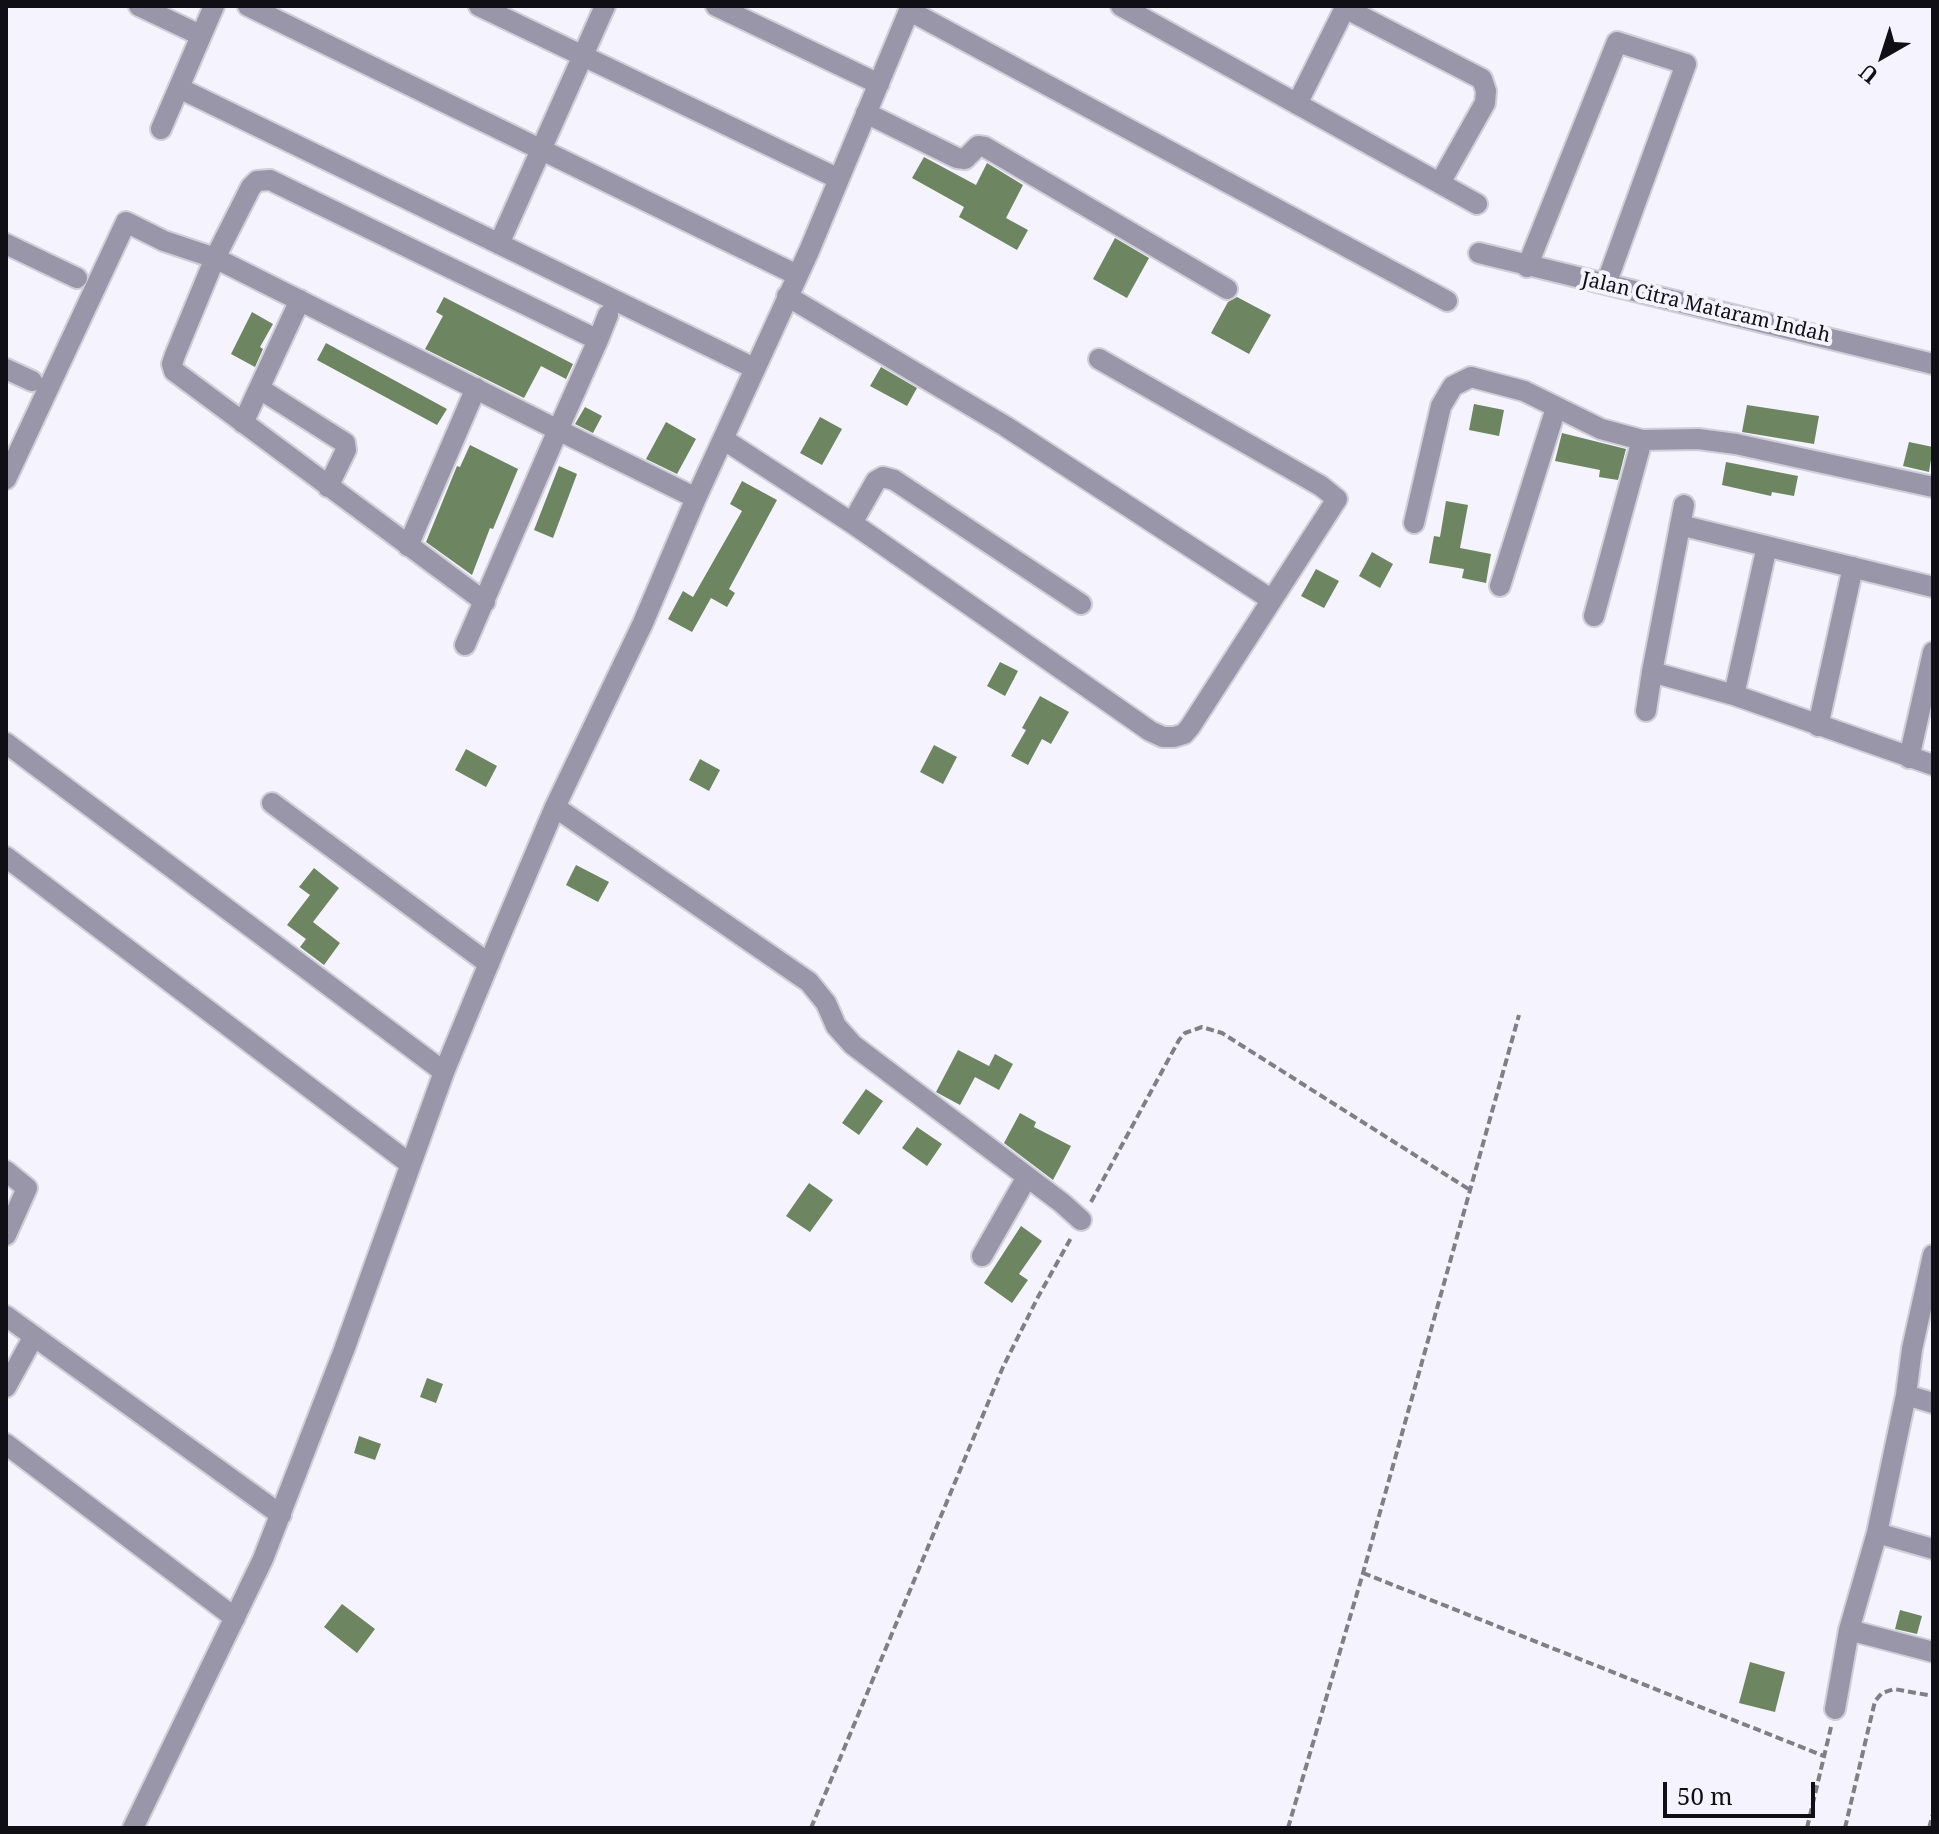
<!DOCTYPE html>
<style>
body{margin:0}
#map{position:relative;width:1939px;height:1834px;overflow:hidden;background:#f5f3fe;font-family:"Noto Serif",serif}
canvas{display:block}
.frame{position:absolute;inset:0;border:8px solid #100f15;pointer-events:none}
.north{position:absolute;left:1843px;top:16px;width:80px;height:80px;-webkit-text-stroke:6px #f5f3fe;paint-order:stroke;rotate:219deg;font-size:22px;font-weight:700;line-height:32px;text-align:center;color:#100f15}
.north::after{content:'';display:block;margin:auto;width:28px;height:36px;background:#100f15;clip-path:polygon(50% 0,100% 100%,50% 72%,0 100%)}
.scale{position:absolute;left:1663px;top:1782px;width:152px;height:36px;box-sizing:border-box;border:4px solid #100f15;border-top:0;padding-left:10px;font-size:24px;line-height:28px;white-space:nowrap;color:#100f15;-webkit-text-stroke:6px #f5f3fe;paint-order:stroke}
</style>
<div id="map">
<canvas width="1939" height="1834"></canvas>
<div class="frame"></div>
<div class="north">U</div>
<div class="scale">50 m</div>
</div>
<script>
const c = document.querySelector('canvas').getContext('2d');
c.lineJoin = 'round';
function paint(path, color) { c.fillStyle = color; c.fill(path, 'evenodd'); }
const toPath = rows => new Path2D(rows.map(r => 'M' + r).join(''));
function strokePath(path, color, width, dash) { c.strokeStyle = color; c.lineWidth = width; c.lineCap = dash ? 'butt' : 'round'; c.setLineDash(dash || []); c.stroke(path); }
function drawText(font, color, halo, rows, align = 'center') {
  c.font = font + ' "Noto Serif",serif'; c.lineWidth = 8; c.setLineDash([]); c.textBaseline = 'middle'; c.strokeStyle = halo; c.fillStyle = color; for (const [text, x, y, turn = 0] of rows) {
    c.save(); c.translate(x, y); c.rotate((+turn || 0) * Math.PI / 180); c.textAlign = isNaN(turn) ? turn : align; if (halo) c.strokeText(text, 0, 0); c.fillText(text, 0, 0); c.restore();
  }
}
const building = toPath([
 [924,157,976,185,987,163,1023,185,1006,218,1028,230,1017,250,959,217,964,207,912,178],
 [1115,238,1149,258,1127,298,1093,279],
 [444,297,573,364,566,379,541,366,524,398,425,349,443,316,436,312],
 [1237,297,1271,315,1249,354,1211,333,1228,302],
 [252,312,273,324,260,347,263,349,255,367,231,354],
 [326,343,447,409,437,425,317,360],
 [881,367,917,388,907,406,870,386],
 [1474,404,1504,410,1499,436,1469,430],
 [1747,405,1819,416,1814,444,1742,432],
 [585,407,602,416,593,433,575,424],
 [820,417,842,429,822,465,800,453],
 [666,422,696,439,677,474,646,459],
 [1562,433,1626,449,1618,480,1599,477,1600,470,1555,461],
 [1909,442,1933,447,1929,472,1903,466],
 [470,445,518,469,493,529,490,528,472,575,426,542,457,466,460,467],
 [1726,462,1798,476,1794,496,1772,492,1771,496,1722,485],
 [559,466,577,474,553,538,534,530],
 [742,481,777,500,729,589,735,593,727,607,711,598,692,632,668,619,683,591,693,597,742,511,730,504],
 [1446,501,1468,505,1460,548,1491,554,1486,583,1462,578,1464,569,1429,563,1434,536,1440,537],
 [1372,552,1393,564,1380,588,1359,576],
 [1316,569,1339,581,1324,608,1301,596],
 [1000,662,1018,671,1005,696,987,686],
 [1040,696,1069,712,1051,744,1042,739,1028,765,1011,756,1026,730,1022,728],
 [934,745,957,757,943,784,920,772],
 [466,749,497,766,486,787,455,770],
 [700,759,720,770,709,791,689,780],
 [576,865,609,882,598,902,566,885],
 [314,868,339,888,313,922,340,943,324,965,300,947,306,939,287,925,310,895,299,887],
 [958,1050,989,1066,995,1054,1013,1064,999,1090,975,1077,960,1105,936,1092],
 [866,1089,883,1101,859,1135,842,1123],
 [1020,1113,1036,1122,1034,1127,1071,1146,1053,1180,1004,1143],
 [917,1127,942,1144,927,1166,902,1148],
 [809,1183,833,1200,810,1232,786,1216],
 [1021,1226,1042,1241,1019,1274,1028,1280,1012,1303,984,1283],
 [427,1378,443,1384,436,1403,420,1397],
 [359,1436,381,1444,375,1460,354,1453],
 [342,1604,375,1629,357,1653,324,1627],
 [1900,1610,1922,1616,1917,1634,1895,1629],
 [1750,1662,1785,1672,1775,1712,1739,1703]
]);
const path = toPath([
 [1091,1202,1179,1040,1185,1033,1202,1027,1222,1033,1470,1190],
 [1363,1573,1824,1756],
 [811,1828,1003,1367,1038,1297,1071,1238],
 [1288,1828,1363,1573,1519,1015],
 [1807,1828,1831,1727],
 [1845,1828,1875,1701,1882,1693,1894,1689,1933,1696],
 [1929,1828,1933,1814]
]);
const street = toPath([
 [139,6,200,35],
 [248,6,797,275],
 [479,6,839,179],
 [716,6,879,84],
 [1121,6,1477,204],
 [910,11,1447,301],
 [179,88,754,368],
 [1297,104,1345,8,1482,79,1486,91,1485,103,1440,183],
 [866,113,957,158,965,159,978,146,985,147,1227,289],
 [161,129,214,6],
 [6,244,77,278],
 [499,244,605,6],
 [1479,253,1933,364],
 [1527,267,1617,42,1686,64,1606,284],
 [787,296,1005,426,1272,600],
 [598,340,608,315],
 [6,369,32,381],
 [260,389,345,443,346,450,328,487],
 [243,423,300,300],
 [723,439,852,523,1150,731,1163,737,1174,737,1184,734,1190,727,1337,499,1321,486,1099,359],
 [6,479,126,222,164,241,215,258,175,355,172,364,174,371,485,602],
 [1684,505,1652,672,1734,695,1933,765],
 [852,523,876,481,883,477,894,480,1081,604],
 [1414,523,1441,406,1453,386,1471,377,1524,391,1601,429,1642,440,1698,439,1736,444,1933,487],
 [1680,525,1933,587],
 [408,546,476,388],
 [1500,586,1556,408],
 [1594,616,1642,440],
 [465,645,558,430,598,340,270,180,257,181,251,187,215,258,558,430,696,498],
 [1734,695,1767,546],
 [1646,711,1652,672],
 [1818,726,1853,567],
 [6,743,444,1072],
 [1909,758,1933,652],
 [272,803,489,964],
 [555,807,809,982,826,1003,836,1026,853,1045,1062,1203,1081,1220],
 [6,857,410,1164],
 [6,1171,27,1188,6,1235],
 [982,1256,1027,1177],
 [6,1316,281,1515],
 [6,1387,34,1336],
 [1906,1395,1933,1403],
 [6,1444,235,1618],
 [1877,1533,1933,1549],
 [1849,1630,1933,1652],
 [1835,1709,1849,1630,1877,1533,1906,1395,1912,1349,1933,1255],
 [133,1828,263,1559,344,1350,444,1072,499,939,555,807,643,623,696,498,809,251,911,6]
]);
const streetNames = [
 ["Jalan Citra Mataram Indah",1706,308,13]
];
paint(building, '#6d8561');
strokePath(street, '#d0cfd9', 24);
strokePath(path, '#807f87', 4, [8, 4]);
strokePath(street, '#9996a9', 20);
drawText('20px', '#100f15', '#f5f3fe', streetNames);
</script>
